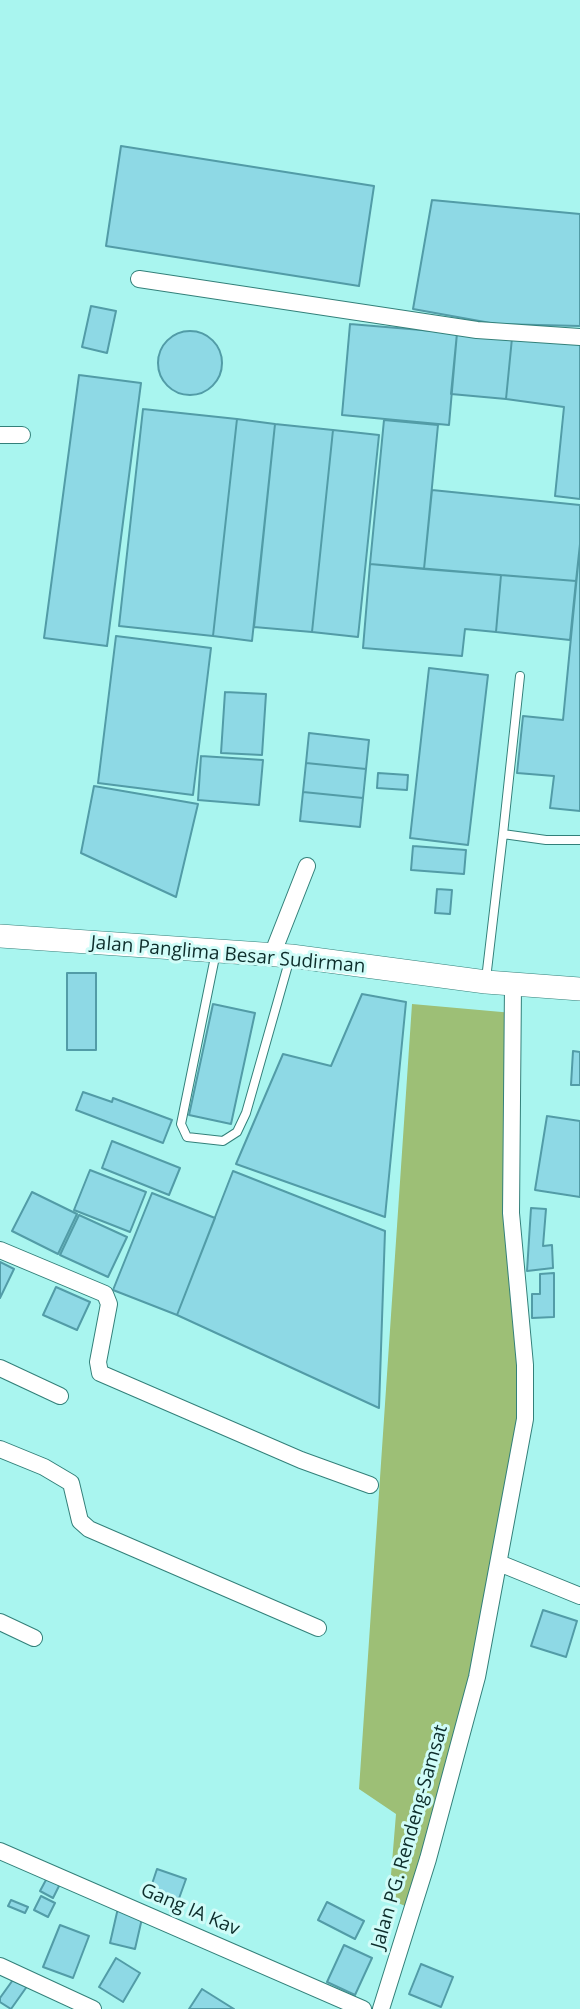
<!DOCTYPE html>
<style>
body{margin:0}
canvas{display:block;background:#a9f5ef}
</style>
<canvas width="580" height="2009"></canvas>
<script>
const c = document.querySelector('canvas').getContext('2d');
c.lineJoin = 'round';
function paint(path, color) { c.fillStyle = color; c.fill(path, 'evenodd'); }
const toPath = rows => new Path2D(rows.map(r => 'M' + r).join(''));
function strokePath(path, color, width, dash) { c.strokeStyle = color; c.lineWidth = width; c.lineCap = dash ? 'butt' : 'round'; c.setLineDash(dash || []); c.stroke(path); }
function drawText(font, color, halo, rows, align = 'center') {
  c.font = font + ' "Open Sans",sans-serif'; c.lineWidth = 6; c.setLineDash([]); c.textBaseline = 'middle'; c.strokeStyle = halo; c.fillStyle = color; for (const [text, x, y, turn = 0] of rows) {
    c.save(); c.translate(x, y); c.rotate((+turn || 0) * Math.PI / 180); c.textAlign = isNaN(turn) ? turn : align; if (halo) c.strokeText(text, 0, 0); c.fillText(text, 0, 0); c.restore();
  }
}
const green = toPath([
 [412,1004,513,1013,511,1213,525,1365,499,1563,412,1909,389,1899,396,1814,359,1789]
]);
const building = toPath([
 [121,146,374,186,359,286,106,246,121,146],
 [432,200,580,214,580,326,496,324,413,309,432,200],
 [91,306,116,311,107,353,82,347,91,306],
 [350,324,457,333,449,425,342,415,350,324],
 '158 363a32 32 0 1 1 64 0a32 32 0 1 1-64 0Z',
 [457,333,512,338,506,399,451,394,457,333],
 [512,338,580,344,580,499,555,496,564,407,506,399,512,338],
 [79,375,141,383,107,646,44,638,79,375],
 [143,409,237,419,213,636,119,626,143,409],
 [237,419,275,424,252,641,213,636,237,419],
 [384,420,438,425,424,569,370,564,384,420],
 [275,424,333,430,312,632,254,627,275,424],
 [333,430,379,435,358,637,312,632,333,430],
 [432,490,580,505,580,544,576,581,424,569,432,490],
 [580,544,580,811,550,808,554,776,517,773,523,716,563,720,580,544],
 [370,564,501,575,496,632,465,629,462,656,363,648,370,564],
 [501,575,576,581,570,640,496,632,501,575],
 [116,636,211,648,193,795,98,783,116,636],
 [429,668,488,675,468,845,410,838,429,668],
 [225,692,266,694,262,755,221,753,225,692],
 [309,733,369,740,366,769,306,763,309,733],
 [201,756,263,760,259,805,198,800,201,756],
 [306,763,366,769,363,798,303,792,306,763],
 [378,773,408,775,407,790,377,788,378,773],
 [94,786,198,804,176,897,81,853,94,786],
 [303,792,363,798,360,827,300,821,303,792],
 [413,846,466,850,464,874,411,870,413,846],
 [437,889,452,890,450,914,435,913,437,889],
 [67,973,96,973,96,1050,67,1050,67,973],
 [362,994,406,1002,385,1217,236,1164,283,1054,331,1066,362,994],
 [213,1004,255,1013,231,1124,189,1115,213,1004],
 [573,1051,580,1052,580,1085,571,1085,573,1051],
 [83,1092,112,1102,113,1098,172,1120,163,1143,76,1110,83,1092],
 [547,1116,580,1121,580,1197,535,1190,547,1116],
 [112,1141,180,1168,169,1195,102,1168,112,1141],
 [90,1170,146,1192,130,1232,74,1210,90,1170],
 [233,1171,385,1231,379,1408,177,1315,233,1171],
 [32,1192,77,1214,58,1254,12,1231,32,1192],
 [152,1193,215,1218,177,1315,113,1290,152,1193],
 [531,1208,546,1209,543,1246,552,1245,553,1268,527,1271,531,1208],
 [79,1215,127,1237,108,1277,60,1255,79,1215],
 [0,1262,14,1269,0,1298,0,1262],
 [554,1273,554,1317,532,1318,532,1294,540,1294,540,1274,554,1273],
 [56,1287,90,1302,77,1330,43,1315,56,1287],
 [543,1610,577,1621,566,1657,531,1646,543,1610],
 [157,1869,186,1879,177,1904,149,1893,157,1869],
 [47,1878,60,1884,53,1898,40,1891,47,1878],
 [41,1896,55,1903,48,1917,34,1910,41,1896],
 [11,1900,28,1907,25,1913,8,1906,11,1900],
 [327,1902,364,1921,355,1939,318,1920,327,1902],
 [118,1908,143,1914,135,1949,110,1943,118,1908],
 [60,1925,89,1936,73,1978,43,1967,60,1925],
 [344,1945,372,1958,355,1995,327,1982,344,1945],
 [116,1958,140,1973,123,2002,99,1987,116,1958],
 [421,1964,453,1977,441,2007,409,1994,421,1964],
 [15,1977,28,1985,11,2009,0,2002,0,1998,15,1977],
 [202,1989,234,2009,189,2009,202,1989]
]);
const service = toPath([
 [503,834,520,676],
 [216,952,181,1124,187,1137,223,1141,237,1132,246,1113,290,958],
 [486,979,503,834,546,840,580,840]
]);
const minor = toPath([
 [139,279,477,330,580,337],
 [0,435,22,435],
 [272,955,307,866],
 [0,1250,105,1294,109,1304,98,1362,100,1373,301,1460,370,1485],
 [0,1368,60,1396],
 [0,1449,44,1467,71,1483,80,1521,89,1529,318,1628],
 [499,1563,580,1596],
 [0,1622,34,1638],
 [0,1851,363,2009],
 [0,1966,93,2009],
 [381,2009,428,1859,477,1677,525,1419,525,1365,511,1213,513,985]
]);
const secondary = toPath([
 [0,936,291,956,486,982,580,989]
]);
const streetNames = [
 ["Jalan Panglima Besar Sudirman",228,955,5],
 ["Jalan PG. Rendeng-Samsat",410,1837,-74],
 ["Gang IA Kav",190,1910,23]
];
paint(green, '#9dbf76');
paint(building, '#8ed9e5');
strokePath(building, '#529ca7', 2);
strokePath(service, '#33807a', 10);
strokePath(minor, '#33807a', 18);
strokePath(secondary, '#33807a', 24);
strokePath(service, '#fff', 8);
strokePath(minor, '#fff', 16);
strokePath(secondary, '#fff', 23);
drawText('19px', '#0d2d2b', '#d0fcf8', streetNames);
</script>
